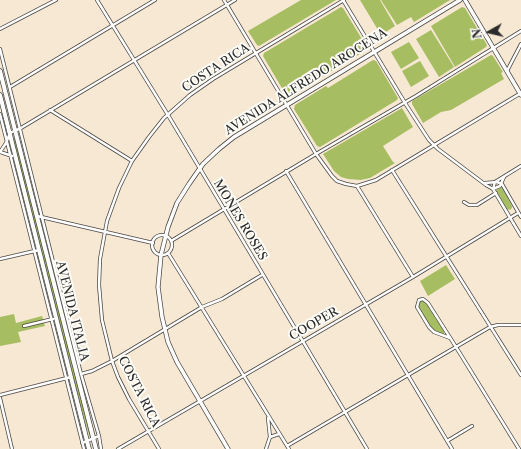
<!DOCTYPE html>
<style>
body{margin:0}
#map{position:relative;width:521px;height:449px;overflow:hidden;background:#f6e8d3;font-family:"Libre Caslon Text",serif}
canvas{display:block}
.north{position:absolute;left:469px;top:12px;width:40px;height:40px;-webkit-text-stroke:3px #fdfcf7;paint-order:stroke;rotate:262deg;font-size:11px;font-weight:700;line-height:16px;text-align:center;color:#2b2b2b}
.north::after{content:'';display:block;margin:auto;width:14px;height:18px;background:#2b2b2b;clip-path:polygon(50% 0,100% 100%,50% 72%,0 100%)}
</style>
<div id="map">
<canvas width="521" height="449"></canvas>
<div class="north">N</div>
</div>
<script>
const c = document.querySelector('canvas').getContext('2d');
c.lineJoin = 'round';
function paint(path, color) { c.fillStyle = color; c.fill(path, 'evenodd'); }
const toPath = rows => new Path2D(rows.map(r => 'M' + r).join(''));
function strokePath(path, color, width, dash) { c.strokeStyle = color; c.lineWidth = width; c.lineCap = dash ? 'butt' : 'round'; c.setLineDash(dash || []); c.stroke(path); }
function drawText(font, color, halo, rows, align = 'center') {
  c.font = font + ' "Libre Caslon Text",serif'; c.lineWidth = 4; c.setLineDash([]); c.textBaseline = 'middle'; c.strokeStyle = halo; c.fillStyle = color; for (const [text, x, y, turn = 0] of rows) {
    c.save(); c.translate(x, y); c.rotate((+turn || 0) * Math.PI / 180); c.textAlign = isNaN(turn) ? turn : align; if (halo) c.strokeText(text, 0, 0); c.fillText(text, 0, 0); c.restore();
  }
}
const green = toPath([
 [301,0,336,0,259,46,257,45,248,31],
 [360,0,380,0,395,26,381,35],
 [381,0,450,0,414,22,411,17,397,25],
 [341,7,343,8,368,49,290,96,286,95,263,56,264,53],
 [462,7,465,8,487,45,486,47,455,67,431,26],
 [431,30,454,67,439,77,416,39],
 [409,42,419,58,401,69,391,52],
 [491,55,493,56,503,72,501,73,504,79,451,110,441,112,423,123,412,104,412,101],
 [373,60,376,61,398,98,397,100,320,147,317,146,294,109,295,105,326,86,328,88],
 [420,61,429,76,411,87,402,71],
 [402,108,413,127,383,146,393,162,395,163,370,178,361,180,348,179,341,177,334,171,323,154],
 [14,138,15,139,91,437,90,438,81,407,13,140],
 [501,187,503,189,512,206,512,208,510,210,507,209,496,190],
 [446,265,455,279,428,296,420,281],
 [423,300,426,303,444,331,444,334,442,335,431,328,418,307,418,303],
 [14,314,16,323,42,316,45,326,18,332,21,342,0,346,0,317]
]);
const street = toPath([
 [97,0,168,115,367,449],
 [224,0,316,154,332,176,337,181,346,184,357,186,376,180,521,93],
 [343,0,405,103,429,140,438,149,486,185,493,189,521,236],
 [0,29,56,0],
 [0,49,81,374,99,436,101,449],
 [507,71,521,44],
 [10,87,155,0],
 [50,110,132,161],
 [0,114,84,449],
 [12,156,0,152,6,143,10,133,21,128,235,0],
 [392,170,521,375],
 [286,171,452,449],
 [485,183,497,182,502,184,521,217],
 [357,186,413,277],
 [493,189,495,182,521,166],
 [493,189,500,186,504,177],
 [464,202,469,205,477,205,496,193],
 [37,216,153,243],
 '152 245a10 10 0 1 1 20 0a10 10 0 1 1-20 0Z',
 [171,241,316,154,416,96,521,31],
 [168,253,289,449],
 [0,259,39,250],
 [24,326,53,319],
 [450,338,434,332,429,327,417,307,419,300,423,299,428,303,456,347,519,449],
 [81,374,92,371,112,361,202,307,222,299,262,275],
 [0,395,71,377],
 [0,398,12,449],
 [270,437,279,434],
 [447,441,472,426],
 [82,443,99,436],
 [287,446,490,327,498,325,521,325],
 [118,449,413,277,518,213],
 [159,449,129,399,118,377,112,361,102,320,99,285,100,259,107,221,119,188,132,161,149,137,164,118,190,95,213,79,344,0],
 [266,449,270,437,268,418]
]);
const secondary = toPath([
 [465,0,521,95],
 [228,449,177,362,168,342,162,317,158,287,161,255,168,227,177,203,189,184,203,164,219,149,234,137,460,0]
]);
const primary = toPath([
 [0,71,96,449],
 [0,95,89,449]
]);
const streetNames = [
 ["COSTA RICA",216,68,-33],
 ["AVENIDA ALFREDO AROCENA",306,82,-32],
 ["MONES ROSES",240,220,59],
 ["AVENIDA ITALIA",72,311,76],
 ["COOPER",314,324,-30],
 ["COSTA RICA",139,392,63]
];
paint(green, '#a7bd61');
strokePath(street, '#494744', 4);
strokePath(secondary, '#494744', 5);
strokePath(primary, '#494744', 5.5);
strokePath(street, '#fff', 2.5);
strokePath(secondary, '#fff', 3.5);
strokePath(primary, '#fff', 4);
drawText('12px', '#2b2b2b', '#fdfcf7', streetNames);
</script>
